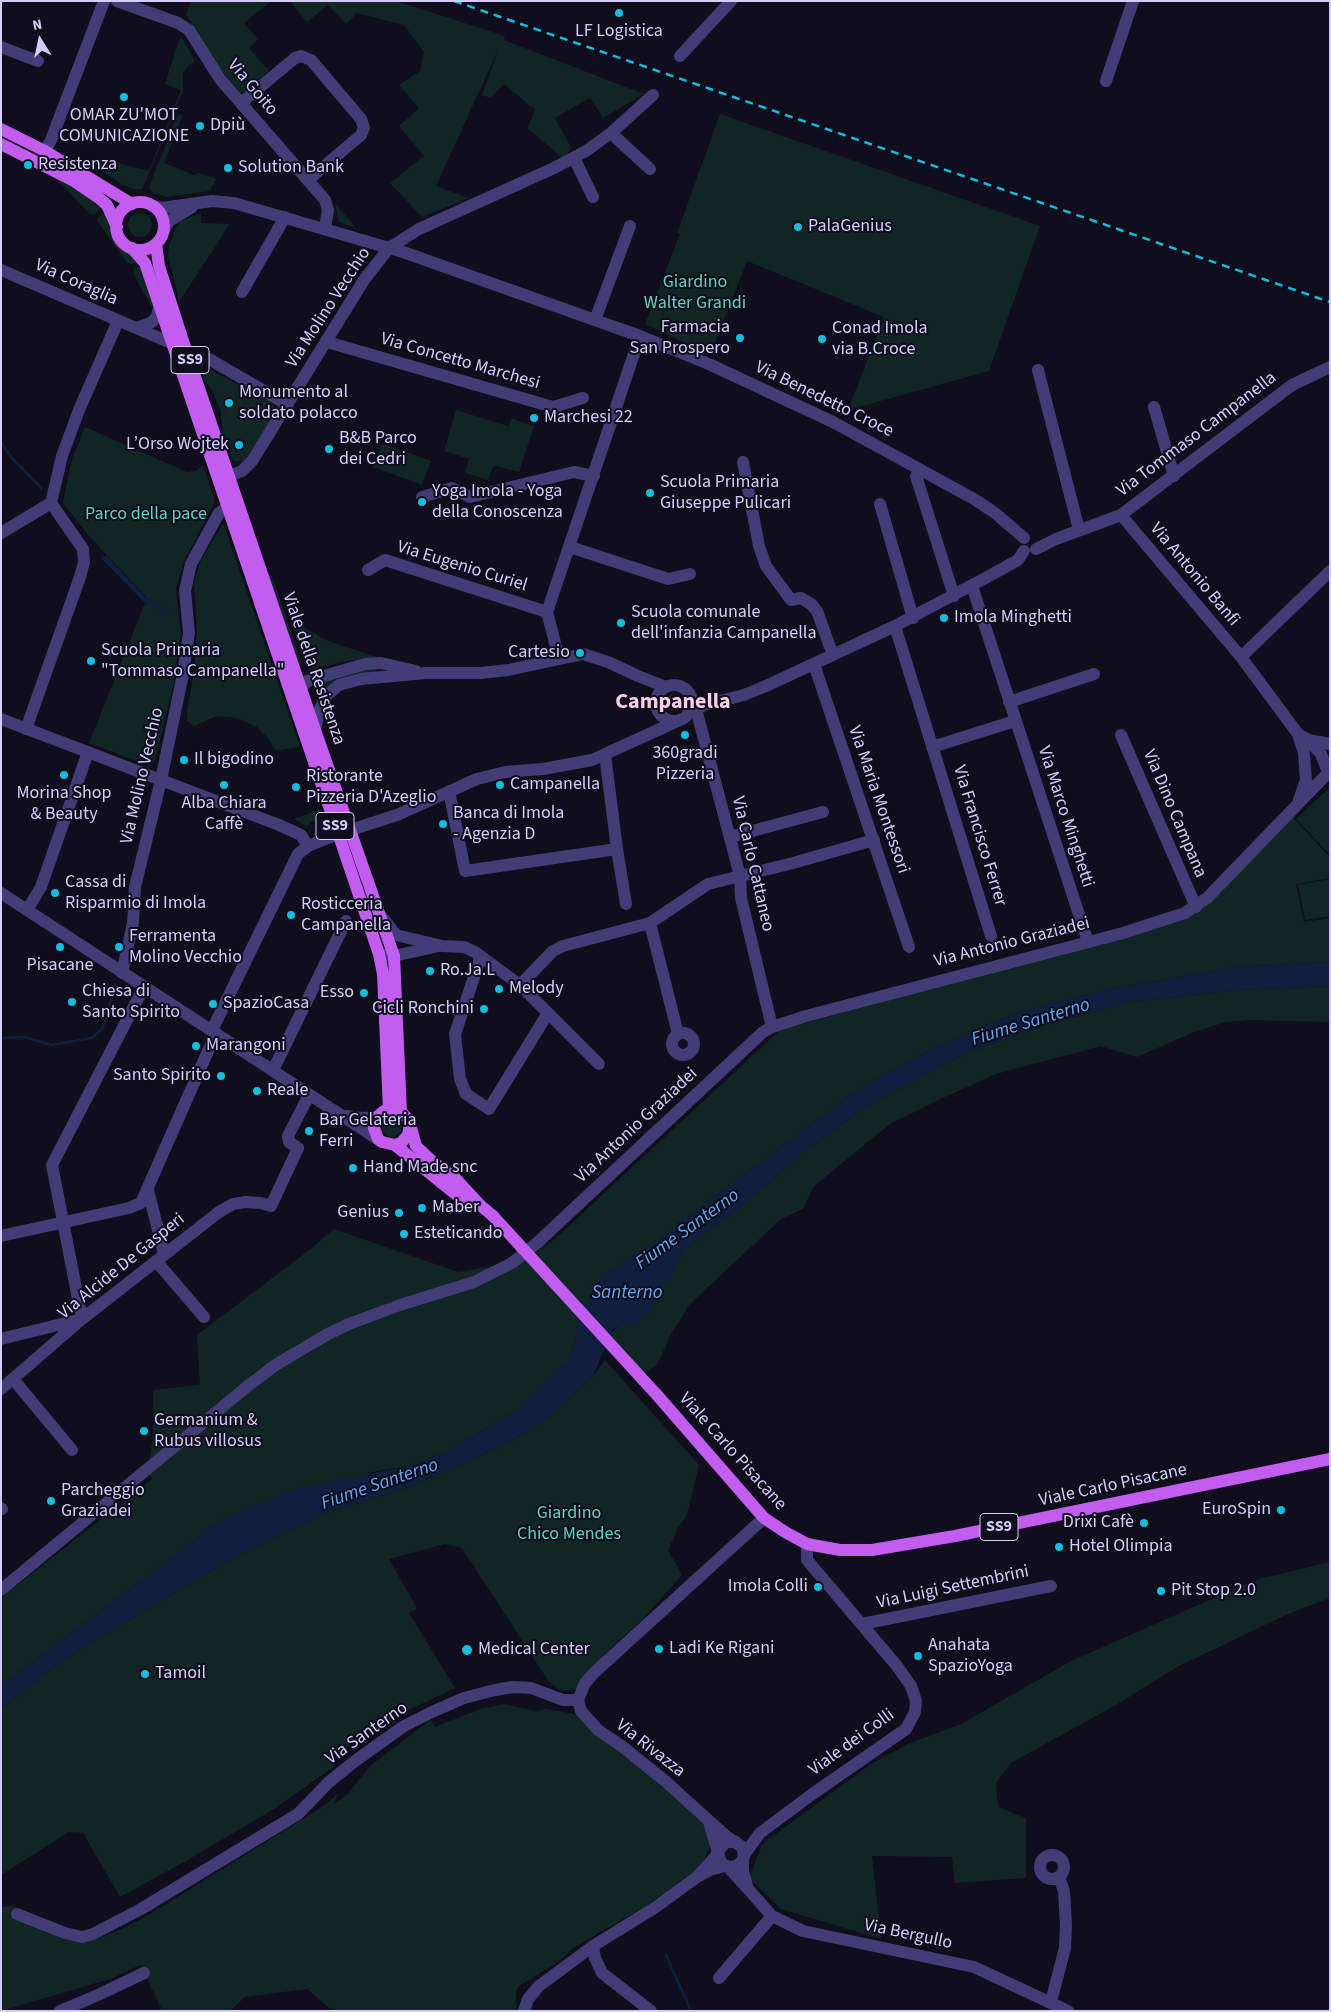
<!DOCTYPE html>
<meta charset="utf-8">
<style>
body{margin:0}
#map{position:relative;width:1331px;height:2012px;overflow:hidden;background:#100d1c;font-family:"Source Sans 3",sans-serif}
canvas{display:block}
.frame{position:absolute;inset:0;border:2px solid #d5ccfa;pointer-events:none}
.north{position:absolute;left:15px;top:15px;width:50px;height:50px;-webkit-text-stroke:4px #100d1c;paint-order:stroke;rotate:350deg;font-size:14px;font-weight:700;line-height:20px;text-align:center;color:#d5ccfa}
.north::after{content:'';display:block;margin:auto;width:18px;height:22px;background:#d5ccfa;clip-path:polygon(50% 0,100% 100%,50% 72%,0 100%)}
</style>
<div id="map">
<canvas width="1331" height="2012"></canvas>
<div class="frame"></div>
<div class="north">N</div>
</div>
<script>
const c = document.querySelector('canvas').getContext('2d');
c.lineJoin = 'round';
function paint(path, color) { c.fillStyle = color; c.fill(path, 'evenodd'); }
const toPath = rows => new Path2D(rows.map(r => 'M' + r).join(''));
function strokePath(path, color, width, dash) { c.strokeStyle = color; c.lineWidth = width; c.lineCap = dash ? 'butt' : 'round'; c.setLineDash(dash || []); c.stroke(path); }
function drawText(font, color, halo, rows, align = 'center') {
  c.font = font + ' "Source Sans 3",sans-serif'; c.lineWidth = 4; c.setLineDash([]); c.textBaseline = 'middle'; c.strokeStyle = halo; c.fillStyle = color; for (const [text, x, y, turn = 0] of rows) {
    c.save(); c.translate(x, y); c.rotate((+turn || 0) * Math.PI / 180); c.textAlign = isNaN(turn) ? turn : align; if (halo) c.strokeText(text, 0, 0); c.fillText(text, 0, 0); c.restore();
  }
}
const green = toPath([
 [191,1,271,1,244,23,258,39,249,48,269,71,245,92,241,93,218,66,186,14],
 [290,1,396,1,505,36,504,40,644,94,603,118,590,98,555,118,571,147,565,160,527,128,535,110,504,84,491,98,482,95,499,48,436,186,469,198,422,217,390,183,424,156,399,126,419,108,399,85,420,71,424,52,404,25,357,13,346,24,328,5,307,22],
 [180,37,182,38,195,61,189,65,183,73,183,90,150,171,142,189,133,189,123,185,98,168,103,159,149,171,181,90,165,84],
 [178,114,183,115,164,163,194,175,199,173,216,179,210,191,167,197,152,193,149,187],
 [720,114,1040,226,989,371,848,410,884,317,747,261,710,355,645,324,680,234,677,233],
 [48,170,102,207,95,214,90,214],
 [335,203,356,228,339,222],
 [105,211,116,242,139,262,133,264,127,263,98,222,97,219],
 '128 225a12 12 0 1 1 24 0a12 12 0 1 1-24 0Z',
 [201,213,201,223,230,224,179,302,168,256,169,246,175,229,181,221],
 [141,267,154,307,152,313,152,308,133,273,134,268],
 [198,365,203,366,268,400,274,406,275,412,273,418,242,464,241,461,234,461,231,458,222,435,221,412,217,402,212,390,204,380],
 [456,410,508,426,507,431,511,418,534,426,519,472,496,466,493,467,488,480,465,473,469,459,444,451],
 [85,427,187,472,196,471,203,465,214,497,214,504,184,561,176,589,181,637,173,686,155,760,150,766,89,743,147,598,89,536,63,503,71,462],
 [382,443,431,461,422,485,373,467],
 [222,525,224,525,300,747,281,750,274,749,267,737,257,727,237,718,217,716,194,726,187,721,187,711,194,672,197,631,194,583,200,562],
 [268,575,273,579,303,667,299,664],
 [292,621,328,641,383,659,370,658,341,662,314,670,309,669],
 [373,668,376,670,375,673,319,701,315,685,334,677],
 '665 703a8 8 0 1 1 16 0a8 8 0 1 1-16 0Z',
 [1330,787,1330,855,1296,819],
 [322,809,323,819,311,822,307,827,294,819],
 [1292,816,1330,857,1330,878,1296,884,1304,922,1330,918,1330,962,1235,967,1111,989,1019,1012,938,1046,857,1090,657,1240,605,1275,579,1316,577,1334,568,1362,522,1407,449,1451,409,1466,377,1471,215,1523,196,1540,1,1686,1,1598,152,1479,148,1471,153,1434,153,1390,200,1385,197,1335,312,1248,334,1229,458,1272,524,1261,556,1238,780,1030,1170,923],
 [1330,879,1330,916,1305,920,1298,885],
 [1330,986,1330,1022,1248,1020,1226,1022,1194,1032,1137,1057,1101,1046,996,1074,947,1096,890,1124,813,1187,803,1209,781,1219,690,1304,671,1334,657,1365,644,1374,608,1334,622,1325,635,1325,668,1279,685,1249,743,1205,805,1151,865,1107,966,1053,1043,1026,1130,1002,1238,990],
 '382 1127a10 10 0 1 1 20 0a10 10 0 1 1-20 0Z',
 [605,1360,699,1465,687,1515,678,1528,668,1550,682,1575,641,1621,615,1644,586,1675,578,1689,561,1691,549,1682,462,1548,445,1544,389,1559,417,1608,409,1613,455,1688,394,1717,397,1722,329,1757,335,1766,274,1809,186,1861,120,1897,83,1833,69,1832,1,1875,1,1709,47,1672,89,1644,233,1558,323,1514,412,1486,505,1445,549,1417,594,1375],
 [1330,1562,1330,1598,1288,1614,1177,1667,1116,1705,1011,1763,996,1783,998,1807,1026,1818,1026,1878,955,1883,952,1857,872,1856,881,1939,781,1909,749,1878,762,1844,871,1764,910,1743,961,1724,1071,1661,1237,1588,1259,1579],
 [504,1704,536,1711,546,1709,575,1714,639,1766,704,1825,710,1845,704,1860,697,1870,683,1881,649,1904,573,1948,558,1962,519,1986,516,1991,517,2011,333,2011,307,1989,245,1997,230,2011,160,2011,161,2007,140,1965,113,1978,1,2011,1,1907,12,1906,18,1908,81,1942,91,1941,118,1931,145,1917,324,1806,338,1793,334,1804,347,1795,370,1766,430,1720,435,1727,480,1709]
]);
const water = toPath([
 [106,555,146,598,169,610,167,614,144,602,101,558],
 [1330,962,1330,986,1238,990,1130,1002,1043,1026,966,1053,865,1107,805,1151,743,1205,685,1249,650,1312,635,1325,622,1325,611,1331,594,1375,549,1417,505,1445,412,1486,323,1514,233,1558,89,1644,47,1672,1,1709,1,1686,196,1540,215,1523,298,1488,409,1466,449,1451,522,1407,568,1362,577,1334,579,1316,605,1275,657,1240,857,1090,938,1046,1019,1012,1111,989,1235,967]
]);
const stream = toPath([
 [1,443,12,458,42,489],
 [1,1038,24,1037,52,1045,92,1038,102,1029,107,1016,115,984],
 [666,1955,691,2011]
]);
const minor = toPath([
 [117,1,178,23,189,30,220,79,325,200,328,210,325,228],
 [1,47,38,61],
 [680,56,731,1],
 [1106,81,1133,1],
 [241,103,295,58,301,56,311,60,361,119,364,128,361,135,308,180],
 [611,133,650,169],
 [45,151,51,140,104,1],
 [574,158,593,197],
 [153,206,162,208,212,201,234,203,403,252,640,336,711,365,833,422,974,499,995,513,1024,538],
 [164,230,169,221,192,207],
 [1,270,171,343],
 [242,292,285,217],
 [595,320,630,226],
 [137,328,152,322,157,316,159,308],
 [327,342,553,407,583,398],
 [209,359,288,405],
 [1038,370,1079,530],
 [1154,407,1174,476],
 [743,462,759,546,766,566,791,600,801,598,811,604,817,611,833,655],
 [229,476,242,471,252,461,364,280,389,248,419,229,554,168,586,151,611,133,653,95],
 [916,476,954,596],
 [422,497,452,488,470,497,574,472,594,476],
 [51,503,62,456,79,410,118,321],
 [880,504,913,618],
 [1121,515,1241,657,1298,734,1304,753,1306,780,1299,800],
 [1,533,51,503],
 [570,547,668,579,690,574],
 [1036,549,1056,539,1121,515,1292,385,1330,367],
 [368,570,385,560,547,612],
 [972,586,1088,942],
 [895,626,991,936],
 [1241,657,1330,571],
 [559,658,547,612,640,336],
 [814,664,909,947],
 '656 703a18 18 0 1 1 36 0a18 18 0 1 1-36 0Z',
 [296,694,307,681,365,664,381,663,416,671],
 [1009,702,1094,674],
 [696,709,740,876,741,898,772,1027],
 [688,714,704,705,744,695,766,686,895,626,991,575,1018,560,1024,551],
 [1,719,279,825,301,835,308,846],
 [26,729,80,577,84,562,83,549,51,503],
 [315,730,319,711,327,695,339,685,361,679,426,673,481,673,508,670,583,654,608,662,638,676,666,687],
 [1298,734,1307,739,1321,754,1328,772],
 [1121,735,1196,907],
 [1308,740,1330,744],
 [932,747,1015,721],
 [605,755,617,849,626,904],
 [449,791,465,871,617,849],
 [730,837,823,812],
 [1,893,382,1142],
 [27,910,41,887,88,752],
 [381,916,396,935,442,946,464,947,475,952,520,985,599,1064],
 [650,923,678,1034],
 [383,955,394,956,439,946],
 [481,956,455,1034,460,1079,466,1094,489,1109,548,1013],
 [122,973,133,923,135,887,161,780,183,674,189,633,185,591,191,564,219,513,227,507],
 [520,985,553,951,563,946,650,923,708,884,793,863,874,840],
 [212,1030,298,854,308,846,338,834,397,815,477,779,505,772,543,769,592,760,682,719],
 '672 1044a11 11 0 1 1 22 0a11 11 0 1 1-22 0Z',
 [273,1070,346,921],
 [346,1116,362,1118,377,1117],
 [148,1190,164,1254],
 [1,1236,129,1208,141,1203,216,1033],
 [156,1261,204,1317],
 [1,1339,82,1319,52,1165,144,987],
 [13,1379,72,1450],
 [1,1389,82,1319,219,1212,233,1204,246,1202,261,1203,271,1206,298,1148,289,1142,288,1136,309,1095],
 [1,1508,2,1509],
 [1,1590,249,1385,277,1364,328,1334,349,1324,400,1305,474,1282,512,1263,537,1243,763,1032,772,1027,806,1016,1123,933,1185,913,1207,898,1330,771],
 [862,1624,1051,1586],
 [709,1822,721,1863,728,1867,737,1866,743,1860,744,1855,742,1847,735,1842,726,1842,718,1851],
 [736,1842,727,1837,665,1781,623,1747,598,1730,581,1711,578,1700,585,1683,596,1671,764,1518],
 [718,1852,715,1857,697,1877,710,1870,724,1866],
 '1040 1867a12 12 0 1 1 24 0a12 12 0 1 1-24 0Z',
 [744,1855,760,1833,811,1795,906,1729,915,1712,916,1701,911,1686,897,1666,807,1560,807,1544],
 [728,1867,748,1889,743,1871,743,1858],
 [748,1889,772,1916,803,1931,974,1967,1068,2011],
 [17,1914,65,1933,82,1937,93,1934,141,1909,298,1814,329,1782,355,1761,404,1726,434,1711,464,1698,495,1690,513,1687,531,1688,563,1700,578,1700],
 [593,1946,595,1958,602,1973,651,2011],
 [719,1978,772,1916],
 [1051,2002,1065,1948,1066,1925,1064,1891,1059,1877],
 [60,2011,98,1995,144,1973],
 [524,2011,528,1999,539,1986,593,1946,656,1907,697,1877]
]);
const major = toPath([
 [1,129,45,151,132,204],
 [1,144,74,181,99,198,107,205,117,227],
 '116 226a24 24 0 1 1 48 0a24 24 0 1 1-48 0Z',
 [156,244,159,266,185,347,315,730,394,956,401,1112],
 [132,248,145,263,379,954,383,974,389,1110],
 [410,1124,408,1135,401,1143,395,1145,382,1142,378,1139,374,1128,377,1117,384,1111,395,1110,401,1112,408,1119,410,1124,416,1146,433,1162,455,1178,480,1205,493,1216],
 [395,1145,458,1196,478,1205],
 [657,1395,764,1518,785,1532,807,1544,840,1550,872,1550,955,1536,1330,1459]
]);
const rail = toPath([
 [454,1,1330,302]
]);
const majorBridge = toPath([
 [493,1216,657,1395]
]);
const markers = [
 [619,13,5,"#14bedf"],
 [124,97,5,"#14bedf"],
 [200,126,5,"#14bedf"],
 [28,165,5,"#14bedf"],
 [228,168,5,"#14bedf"],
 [798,227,5,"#14bedf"],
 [740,338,5,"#14bedf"],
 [822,339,5,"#14bedf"],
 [229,403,5,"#14bedf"],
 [534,418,5,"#14bedf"],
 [239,445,5,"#14bedf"],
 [329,449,5,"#14bedf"],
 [650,493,5,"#14bedf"],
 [422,502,5,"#14bedf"],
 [944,618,5,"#14bedf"],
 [621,623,5,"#14bedf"],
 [580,653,5,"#14bedf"],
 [91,661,5,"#14bedf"],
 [685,735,5,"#14bedf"],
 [184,760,5,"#14bedf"],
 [64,775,5,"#14bedf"],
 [224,785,5,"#14bedf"],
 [500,785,5,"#14bedf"],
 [296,787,5,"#14bedf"],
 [443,824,5,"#14bedf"],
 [55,893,5,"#14bedf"],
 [291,915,5,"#14bedf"],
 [60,947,5,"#14bedf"],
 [119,947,5,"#14bedf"],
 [430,971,5,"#14bedf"],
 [499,989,5,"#14bedf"],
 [364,993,5,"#14bedf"],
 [72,1002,5,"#14bedf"],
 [213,1004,5,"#14bedf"],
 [484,1009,5,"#14bedf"],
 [196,1046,5,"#14bedf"],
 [221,1076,5,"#14bedf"],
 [257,1091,5,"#14bedf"],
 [309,1131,5,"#14bedf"],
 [353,1168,5,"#14bedf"],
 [422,1208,5,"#14bedf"],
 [399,1213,5,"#14bedf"],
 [404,1234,5,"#14bedf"],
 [144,1431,5,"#14bedf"],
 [51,1501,5,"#14bedf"],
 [1281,1510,5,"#14bedf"],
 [1144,1523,5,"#14bedf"],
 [1059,1547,5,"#14bedf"],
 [818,1587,5,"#14bedf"],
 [1161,1591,5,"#14bedf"],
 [659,1649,5,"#14bedf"],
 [467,1650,6,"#14bedf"],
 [918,1656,5,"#14bedf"],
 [145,1674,5,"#14bedf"]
];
const shields = [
 [190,360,38],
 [335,826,38],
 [999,1527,38]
];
const shieldNames = [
 ["SS9",190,360],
 ["SS9",335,826],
 ["SS9",999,1527]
];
const poiNames = [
 ["LF Logistica",619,32,"center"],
 ["OMAR ZU'MOT",124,116,"center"],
 ["COMUNICAZIONE",124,137,"center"],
 ["Dpiù",210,126],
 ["Resistenza",38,165],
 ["Solution Bank",238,168],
 ["PalaGenius",808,227],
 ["Farmacia",730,328,"right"],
 ["San Prospero",730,349,"right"],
 ["Conad Imola",832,329],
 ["via B.Croce",832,350],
 ["Monumento al",239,393],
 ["soldato polacco",239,414],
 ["Marchesi 22",544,418],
 ["B&B Parco",339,439],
 ["dei Cedri",339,460],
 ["L’Orso Wojtek",229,445,"right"],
 ["Scuola Primaria",660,483],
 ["Giuseppe Pulicari",660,504],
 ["Yoga Imola - Yoga",432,492],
 ["della Conoscenza",432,513],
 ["Scuola comunale",631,613],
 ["dell'infanzia Campanella",631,634],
 ["Imola Minghetti",954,618],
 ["Scuola Primaria",101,651],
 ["\"Tommaso Campanella\"",101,672],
 ["Cartesio",570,653,"right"],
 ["360gradi",685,754,"center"],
 ["Pizzeria",685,775,"center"],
 ["Il bigodino",194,760],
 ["Ristorante",306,777],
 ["Pizzeria D'Azeglio",306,798],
 ["Campanella",510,785],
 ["Morina Shop",64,794,"center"],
 ["& Beauty",64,815,"center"],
 ["Alba Chiara",224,804,"center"],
 ["Caffè",224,825,"center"],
 ["Banca di Imola",453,814],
 ["- Agenzia D",453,835],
 ["Cassa di",65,883],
 ["Risparmio di Imola",65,904],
 ["Rosticceria",301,905],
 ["Campanella",301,926],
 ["Ferramenta",129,937],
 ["Molino Vecchio",129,958],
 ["Pisacane",60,966,"center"],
 ["Ro.Ja.L",440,971],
 ["Melody",509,989],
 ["Chiesa di",82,992],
 ["Santo Spirito",82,1013],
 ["Esso",354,993,"right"],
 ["SpazioCasa",223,1004],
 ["Cicli Ronchini",474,1009,"right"],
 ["Marangoni",206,1046],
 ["Santo Spirito",211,1076,"right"],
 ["Reale",267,1091],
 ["Bar Gelateria",319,1121],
 ["Ferri",319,1142],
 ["Hand Made snc",363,1168],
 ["Maber",432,1208],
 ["Genius",389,1213,"right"],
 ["Esteticando",414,1234],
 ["Germanium &",154,1421],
 ["Rubus villosus",154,1442],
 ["Parcheggio",61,1491],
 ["Graziadei",61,1512],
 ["EuroSpin",1271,1510,"right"],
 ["Drixi Cafè",1134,1523,"right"],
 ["Hotel Olimpia",1069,1547],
 ["Imola Colli",808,1587,"right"],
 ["Pit Stop 2.0",1171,1591],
 ["Anahata",928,1646],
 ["SpazioYoga",928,1667],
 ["Ladi Ke Rigani",669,1649],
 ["Medical Center",478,1650],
 ["Tamoil",155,1674]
];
const streetNames = [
 ["Via Goito",252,88,50],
 ["Via Coraglia",76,283,24],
 ["Via Molino Vecchio",329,308,-57],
 ["Via Concetto Marchesi",460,362,16],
 ["Via Benedetto Croce",824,400,26],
 ["Via Tommaso Campanella",1197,435,-37],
 ["Via Eugenio Curiel",462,567,17],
 ["Via Antonio Banfi",1194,575,50],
 ["Viale della Resistenza",313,669,71],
 ["Via Molino Vecchio",143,776,-77],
 ["Via Maria Montessori",878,800,71],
 ["Via Dino Campana",1174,814,67],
 ["Via Marco Minghetti",1065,817,72],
 ["Via Francisco Ferrer",979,836,73],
 ["Via Carlo Cattaneo",752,864,77],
 ["Via Antonio Graziadei",1012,943,-14],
 ["Via Antonio Graziadei",637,1126,-43],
 ["Via Alcide De Gasperi",122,1267,-39],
 ["Viale Carlo Pisacane",732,1452,48],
 ["Viale Carlo Pisacane",1113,1486,-12],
 ["Via Luigi Settembrini",953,1588,-12],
 ["Via Santerno",367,1734,-35],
 ["Viale dei Colli",852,1743,-36],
 ["Via Rivazza",650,1749,38],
 ["Via Bergullo",908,1935,12]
];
const parkNames = [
 ["Giardino",695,283],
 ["Walter Grandi",695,304],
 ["Parco della pace",146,515],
 ["Giardino",569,1514],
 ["Chico Mendes",569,1535]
];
const waterNames = [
 ["Fiume Santerno",1031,1023,-17],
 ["Fiume Santerno",688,1230,-36],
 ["Santerno",627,1294],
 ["Fiume Santerno",380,1485,-19]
];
const districtNames = [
 ["Campanella",673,703]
];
paint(green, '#112525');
paint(water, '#101f3d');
strokePath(stream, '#101f3d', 2.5);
strokePath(minor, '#423c77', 12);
strokePath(major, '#c35df0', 12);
strokePath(rail, '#14bedf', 2.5, [8, 6]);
strokePath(majorBridge, '#c35df0', 12);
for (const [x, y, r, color] of markers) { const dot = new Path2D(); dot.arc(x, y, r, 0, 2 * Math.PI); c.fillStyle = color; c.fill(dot); strokePath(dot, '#100d1c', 2); }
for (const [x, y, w] of shields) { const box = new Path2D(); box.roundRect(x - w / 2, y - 13.5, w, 27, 4); c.fillStyle = '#100d1c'; c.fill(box); strokePath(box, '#d5ccfa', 1); }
drawText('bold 16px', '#d5ccfa', null, shieldNames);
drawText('18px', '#d5ccfa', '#100d1c', poiNames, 'left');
drawText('18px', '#d5ccfa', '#100d1c', streetNames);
drawText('18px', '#60d3bd', '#100d1c', parkNames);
drawText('italic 19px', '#64a7f1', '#100d1c', waterNames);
drawText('bold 22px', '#fbcee8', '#100d1c', districtNames);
</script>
